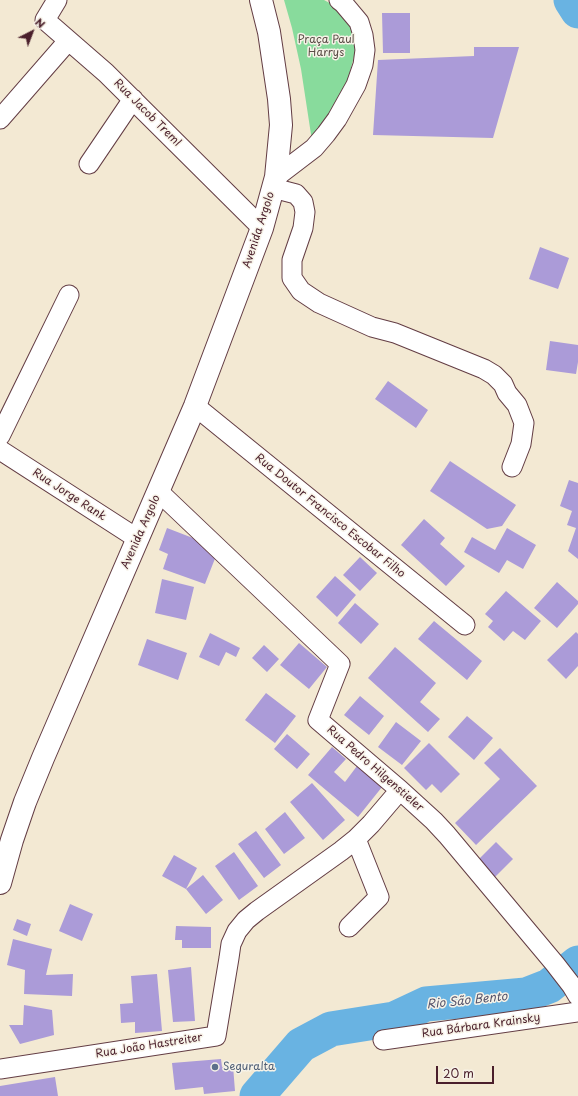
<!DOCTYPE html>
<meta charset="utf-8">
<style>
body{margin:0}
#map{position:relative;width:578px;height:1096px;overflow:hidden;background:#f3e9d3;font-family:"Playpen Sans",sans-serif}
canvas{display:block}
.north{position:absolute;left:12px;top:12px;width:40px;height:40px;-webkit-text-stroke:3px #f7f3e8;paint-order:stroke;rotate:42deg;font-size:11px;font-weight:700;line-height:16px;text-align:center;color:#4a1f2b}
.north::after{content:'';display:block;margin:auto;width:14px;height:18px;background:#4a1f2b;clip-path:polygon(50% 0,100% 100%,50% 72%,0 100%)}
.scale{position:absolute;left:436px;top:1066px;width:58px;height:18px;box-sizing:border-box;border:2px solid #4a1f2b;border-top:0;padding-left:5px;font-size:12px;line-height:14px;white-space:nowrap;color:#4a1f2b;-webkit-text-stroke:3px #f7f3e8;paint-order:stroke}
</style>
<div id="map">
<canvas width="578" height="1096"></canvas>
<div class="north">N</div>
<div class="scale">20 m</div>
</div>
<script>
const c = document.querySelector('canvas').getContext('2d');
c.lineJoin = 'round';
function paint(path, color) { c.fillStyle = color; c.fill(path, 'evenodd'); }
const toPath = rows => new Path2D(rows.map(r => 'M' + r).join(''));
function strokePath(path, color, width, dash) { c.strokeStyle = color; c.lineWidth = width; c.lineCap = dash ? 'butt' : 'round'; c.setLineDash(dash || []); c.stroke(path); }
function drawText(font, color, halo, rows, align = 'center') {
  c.font = font + ' "Playpen Sans",sans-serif'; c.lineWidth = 3; c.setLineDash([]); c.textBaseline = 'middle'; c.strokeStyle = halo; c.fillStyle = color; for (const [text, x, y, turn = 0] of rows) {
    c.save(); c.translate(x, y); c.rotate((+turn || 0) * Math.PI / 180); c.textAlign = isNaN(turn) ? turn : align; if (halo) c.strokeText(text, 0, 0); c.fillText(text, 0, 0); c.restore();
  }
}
const green = toPath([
 [284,0,324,0,337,7,351,24,356,49,347,83,331,114,312,141,301,69,292,28]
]);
const river = toPath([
 [571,0,578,11],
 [257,1096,301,1045,331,1029,394,1019,426,1004,526,995,549,986,578,963]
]);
const building = toPath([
 [382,13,410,13,410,53,383,53],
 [474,47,519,47,493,138,373,135,378,60,474,56],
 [540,247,569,258,558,289,529,279],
 [550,341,578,345,578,362,576,374,546,370],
 [388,381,428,410,416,428,375,399],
 [450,461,516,505,502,526,487,529,430,491],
 [569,480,578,483,578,559,568,551,576,528,567,525,572,511,560,506],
 [424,519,445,538,440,544,465,566,446,586,401,545],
 [167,528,198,540,216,556,205,584,163,569,168,554,159,550],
 [507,528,536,545,523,569,507,560,499,573,464,552,472,537,495,550],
 [360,557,377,573,360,591,343,575],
 [335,576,356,595,337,617,316,597],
 [162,579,194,587,186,620,155,613],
 [557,582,578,601,578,604,557,628,534,608],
 [506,591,541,621,525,640,513,631,504,641,488,627,493,621,485,614],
 [355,603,379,624,361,644,338,623],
 [434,621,482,661,467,680,418,639],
 [576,632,578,634,578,666,566,679,547,660],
 [210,633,240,648,236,657,226,652,219,666,199,657],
 [147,639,187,653,178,680,138,665],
 [299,643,327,667,309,689,280,665],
 [264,645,279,659,267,672,252,658],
 [395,647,436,683,420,702,440,719,428,732,368,678],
 [266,693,296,716,275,743,245,720],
 [360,696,384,716,369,735,344,715],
 [467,716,493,738,474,760,448,737],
 [396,722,421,741,402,765,378,747],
 [287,734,310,754,297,769,274,749],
 [429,743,460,774,441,793,432,784,426,790,404,768],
 [332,747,346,759,334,772,345,782,357,766,382,787,358,817,308,775],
 [500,748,537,786,476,845,455,823,500,779,484,763],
 [312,783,345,820,323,840,290,802],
 [285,812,305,838,284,854,265,829],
 [256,831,281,865,264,878,238,844],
 [496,842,513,859,495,877,478,860],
 [234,852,258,886,239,900,215,866],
 [174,855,197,868,186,889,162,876],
 [203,875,223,900,206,914,186,889],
 [70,904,93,914,82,941,59,931],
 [17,919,31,924,27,936,13,930],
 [176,926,211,927,211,948,182,948,182,940,175,940],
 [13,939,52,949,46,975,73,974,72,996,24,994,25,970,7,965],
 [191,967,195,1021,173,1022,168,970],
 [157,974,162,1031,135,1033,135,1022,121,1023,120,1004,133,1003,131,976],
 [24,1005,52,1010,54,1035,20,1044,9,1025,23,1025],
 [221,1059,222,1067,233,1066,235,1091,204,1094,203,1087,175,1090,172,1063],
 [55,1077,58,1096,0,1096,0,1086]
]);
const minor = toPath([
 [57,0,45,20,106,73,262,228],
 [0,119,68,41],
 [89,164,133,99],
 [276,177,314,148,326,134,337,119,356,85,363,65,365,50,363,35,359,22,343,3,339,0],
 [273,188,296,194,303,202,305,212,303,228,292,260,292,278,301,291,319,303,372,327,395,333,484,369,494,375,503,384,507,393,517,405,524,423,521,444,512,467],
 [195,406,465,625],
 [0,436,69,295],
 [0,450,138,539],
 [159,492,340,664,318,720,400,790,434,821,447,835,555,964,572,986,578,996],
 [349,927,379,897,356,839],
 [383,1040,578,1012],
 [0,1069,216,1036,229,958,231,944,237,931,246,920,257,911,341,851,356,839,371,824,400,790]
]);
const major = toPath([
 [0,883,12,840,25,802,43,758,195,406,262,228,276,177,281,125,279,99,269,32,261,0]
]);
const markers = [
 [215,1067,4,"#5c6f8a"]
];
const parkNames = [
 ["Praça Paul",326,40],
 ["Harrys",326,53]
];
const streetNames = [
 ["Rua Jacob Treml",147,113,45],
 ["Avenida Argolo",259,230,-72],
 ["Rua Jorge Rank",69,495,33],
 ["Rua Doutor Francisco Escobar Filho",330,516,39],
 ["Avenida Argolo",141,532,-66],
 ["Rua Pedro Hilgenstieler",375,769,41],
 ["Rua Bárbara Krainsky",481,1026,-8],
 ["Rua João Hastreiter",149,1046,-9]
];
const serviceNames = [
 ["Seguralta",223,1067]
];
const waterNames = [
 ["Rio São Bento",467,1001,-6]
];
paint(green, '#88db9c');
strokePath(river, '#69b3e2', 35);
paint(building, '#ab9bd8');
strokePath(minor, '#633d44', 21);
strokePath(major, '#633d44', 24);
strokePath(minor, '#fff', 19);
strokePath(major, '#fff', 22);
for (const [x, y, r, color] of markers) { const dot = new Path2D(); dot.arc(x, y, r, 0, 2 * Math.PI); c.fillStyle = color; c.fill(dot); strokePath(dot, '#f7f3e8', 1.5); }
drawText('11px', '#5a4e47', '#f7f3e8', parkNames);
drawText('11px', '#4a1f2b', '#f7f3e8', streetNames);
drawText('11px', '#4e5e75', '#f7f3e8', serviceNames, 'left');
drawText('italic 12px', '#55536b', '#f7f3e8', waterNames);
</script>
